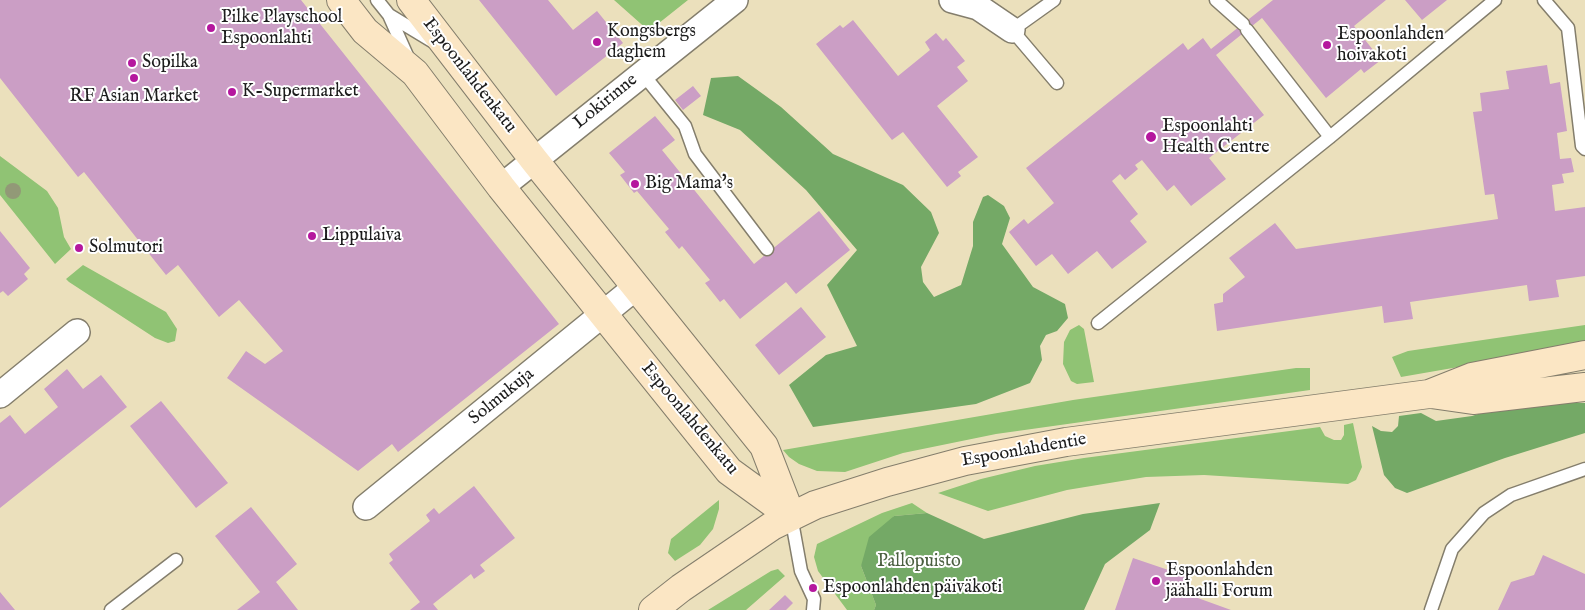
<!DOCTYPE html>
<meta charset="utf-8">
<style>
body{margin:0}
canvas{display:block;background:#ebe0bc}
</style>
<canvas width="1585" height="610"></canvas>
<script>
const c = document.querySelector('canvas').getContext('2d');
c.lineJoin = 'round';
function paint(path, color) { c.fillStyle = color; c.fill(path, 'evenodd'); }
const toPath = rows => new Path2D(rows.map(r => 'M' + r).join(''));
function strokePath(path, color, width, dash) { c.strokeStyle = color; c.lineWidth = width; c.lineCap = dash ? 'butt' : 'round'; c.setLineDash(dash || []); c.stroke(path); }
function drawText(font, color, halo, rows, align = 'center') {
  c.font = font + ' "IM FELL English",serif'; c.lineWidth = 4; c.setLineDash([]); c.textBaseline = 'middle'; c.strokeStyle = halo; c.fillStyle = color; for (const [text, x, y, turn = 0] of rows) {
    c.save(); c.translate(x, y); c.rotate((+turn || 0) * Math.PI / 180); c.textAlign = isNaN(turn) ? turn : align; if (halo) c.strokeText(text, 0, 0); c.fillText(text, 0, 0); c.restore();
  }
}
const green = toPath([
 [614,0,688,0,649,31],
 [0,156,47,191,58,208,64,237,71,249,55,264,0,195],
 [83,265,166,312,177,329,175,341,168,343,155,338,69,282,66,279],
 [1079,325,1084,329,1094,382,1077,384,1071,381,1063,364,1064,342,1070,330],
 [1585,325,1585,345,1401,377,1392,357,1408,351],
 [1296,368,1310,368,1310,390,996,434,903,453,845,472,817,471,799,464,789,457,783,450,1073,400],
 [1353,423,1362,467,1356,480,1348,484,1204,475,1146,477,1067,490,988,511,938,493,981,479,1035,466,1084,458,1320,427,1325,436,1334,440,1341,440,1344,435,1344,425],
 [719,500,719,509,713,529,700,545,675,561,668,553,671,539],
 [912,503,927,513,894,516,861,566,876,605,874,610,847,610,818,571,814,557,817,544,882,513],
 [778,569,785,576,746,610,708,610,771,571]
]);
const forest = toPath([
 [738,76,781,107,833,154,903,185,931,212,939,233,921,267,923,282,934,297,961,285,973,246,973,222,983,197,988,195,1004,206,1010,218,1002,244,1033,287,1065,304,1068,318,1057,331,1046,335,1040,346,1042,360,1030,383,976,404,813,427,789,385,826,355,857,346,827,285,857,250,806,190,740,130,703,115,711,78],
 [1549,402,1585,403,1585,433,1505,458,1407,493,1395,488,1384,475,1372,426,1381,431,1392,432,1398,426,1399,416,1421,413,1436,421,1472,416,1503,406],
 [1160,503,1150,530,1105,564,1084,610,874,610,876,605,861,566,869,537,894,516,927,513,984,539,1083,514]
]);
const building = toPath([
 [0,0,301,0,559,324,398,452,392,444,358,471,227,378,246,351,265,364,283,351,239,300,219,317,178,265,166,275,84,172,78,177,0,78],
 [479,0,548,0,573,30,597,11,623,43,556,96],
 [1273,0,1386,0,1354,26,1381,60,1364,73,1361,69,1326,98,1262,18,1216,55,1264,115,1209,158,1226,179,1191,206,1174,185,1167,191,1142,160,1135,165,1138,169,1125,180,1120,174,1112,181,1138,214,1130,221,1147,242,1112,269,1097,251,1068,274,1052,254,1036,266,1009,232,1024,219,1028,224,1054,203,1026,168,1183,43,1188,50,1203,38,1211,49],
 [1405,0,1447,0,1422,20],
 [853,20,898,76,930,50,925,42,936,33,943,41,946,38,965,61,957,67,968,81,937,106,978,157,958,172,961,176,947,187,903,132,892,140,816,44,840,25,843,28],
 [1547,65,1550,84,1560,82,1567,131,1557,133,1560,159,1571,158,1574,172,1562,174,1564,183,1552,185,1555,211,1585,207,1585,276,1556,280,1559,297,1529,301,1527,285,1410,302,1413,319,1384,323,1382,306,1217,331,1214,304,1223,302,1223,294,1245,277,1229,258,1275,223,1296,249,1498,219,1494,194,1485,195,1473,112,1482,111,1480,93,1509,89,1506,71],
 [693,86,701,96,683,110,675,100],
 [655,116,675,140,662,150,754,264,819,211,850,250,796,294,786,282,740,319,724,299,720,302,705,283,710,280,682,246,679,249,665,232,669,229,637,191,634,193,620,175,625,172,609,153],
 [0,231,30,268,24,274,28,279,8,296,3,291,0,293],
 [801,307,826,337,779,375,755,345],
 [67,369,83,389,101,375,127,407,0,508,0,423,10,415,25,434,58,407,44,389],
 [161,401,228,483,196,508,130,426],
 [474,486,515,538,480,565,485,571,474,579,471,574,433,604,438,610,410,610,420,602,389,563,393,560,389,554,430,521,426,515,434,508,439,514],
 [251,507,297,564,276,582,298,610,237,610,260,592,215,536],
 [1543,555,1585,574,1585,610,1498,610,1511,582,1534,575],
 [1133,558,1189,577,1184,593,1231,610,1115,610],
 [0,592,15,610,0,610],
 [785,595,793,603,786,610,769,610]
]);
const service = toPath([
 [377,0,389,15,409,60],
 [1054,0,1012,30,1057,83],
 [1216,0,1243,24],
 [1544,0,1568,28,1582,146,1585,149],
 [389,15,432,41],
 [1247,30,1330,137],
 [642,73,685,126,695,154,767,249],
 [1098,323,1330,137,1495,0],
 [791,516,801,571,814,599,813,610],
 [111,610,176,560],
 [1431,610,1452,549,1484,513,1511,495,1585,469]
]);
const minor = toPath([
 [952,0,978,7,1012,30],
 [501,187,735,0],
 [0,395,77,332],
 [366,507,636,287]
]);
const secondary = toPath([
 [341,0,365,31,415,73,501,187,729,471,791,516],
 [411,0,534,160,764,446,791,516],
 [1431,394,1473,400,1585,387],
 [653,610,681,588,772,526,815,505,887,482,965,461,1066,442,1429,394,1472,377,1585,355]
]);
const trees = [
 [13,191]
];
const markers = [
 [211,28,5,"#b5179e"],
 [597,42,5,"#b5179e"],
 [1327,45,5,"#b5179e"],
 [132,63,5,"#b5179e"],
 [134,78,5,"#b5179e"],
 [232,92,5,"#b5179e"],
 [1151,137,6,"#b5179e"],
 [635,184,5,"#b5179e"],
 [312,236,5,"#b5179e"],
 [79,248,5,"#b5179e"],
 [1156,581,5,"#b5179e"],
 [813,588,5,"#b5179e"]
];
const poiNames = [
 ["Pilke Playschool",221,18],
 ["Espoonlahti",221,39],
 ["Kongsbergs",607,32],
 ["daghem",607,53],
 ["Espoonlahden",1337,35],
 ["hoivakoti",1337,56],
 ["Sopilka",142,63],
 ["K-Supermarket",242,92],
 ["RF Asian Market",134,97,"center"],
 ["Espoonlahti",1162,127],
 ["Health Centre",1162,148],
 ["Big Mama's",645,184],
 ["Lippulaiva",322,236],
 ["Solmutori",89,248],
 ["Espoonlahden",1166,571],
 ["jäähalli Forum",1166,592],
 ["Espoonlahden päiväkoti",823,588]
];
const streetNames = [
 ["Espoonlahdenkatu",469,76,52],
 ["Lokirinne",606,102,-39],
 ["Solmukuja",502,397,-39],
 ["Espoonlahdenkatu",689,419,50],
 ["Espoonlahdentie",1024,451,-10]
];
const parkNames = [
 ["Pallopuisto",919,562]
];
paint(green, '#90c374');
paint(forest, '#74a966');
paint(building, '#cb9ec5');
strokePath(service, '#847e6c', 15);
strokePath(minor, '#847e6c', 28);
strokePath(secondary, '#847e6c', 30);
strokePath(service, '#fff', 12);
strokePath(minor, '#fff', 25);
strokePath(secondary, '#fbe6c4', 28);
c.fillStyle = '#929977';
for (const [x, y] of trees) { c.beginPath(); c.arc(x, y, 8, 0, 2 * Math.PI); c.fill(); }
for (const [x, y, r, color] of markers) { const dot = new Path2D(); dot.arc(x, y, r, 0, 2 * Math.PI); c.fillStyle = color; c.fill(dot); strokePath(dot, '#fff', 2); }
drawText('18px', '#1c1c1c', '#fff', poiNames, 'left');
drawText('18px', '#1c1c1c', '#fff', streetNames);
drawText('18px', '#4a5f3f', '#fff', parkNames);
</script>
